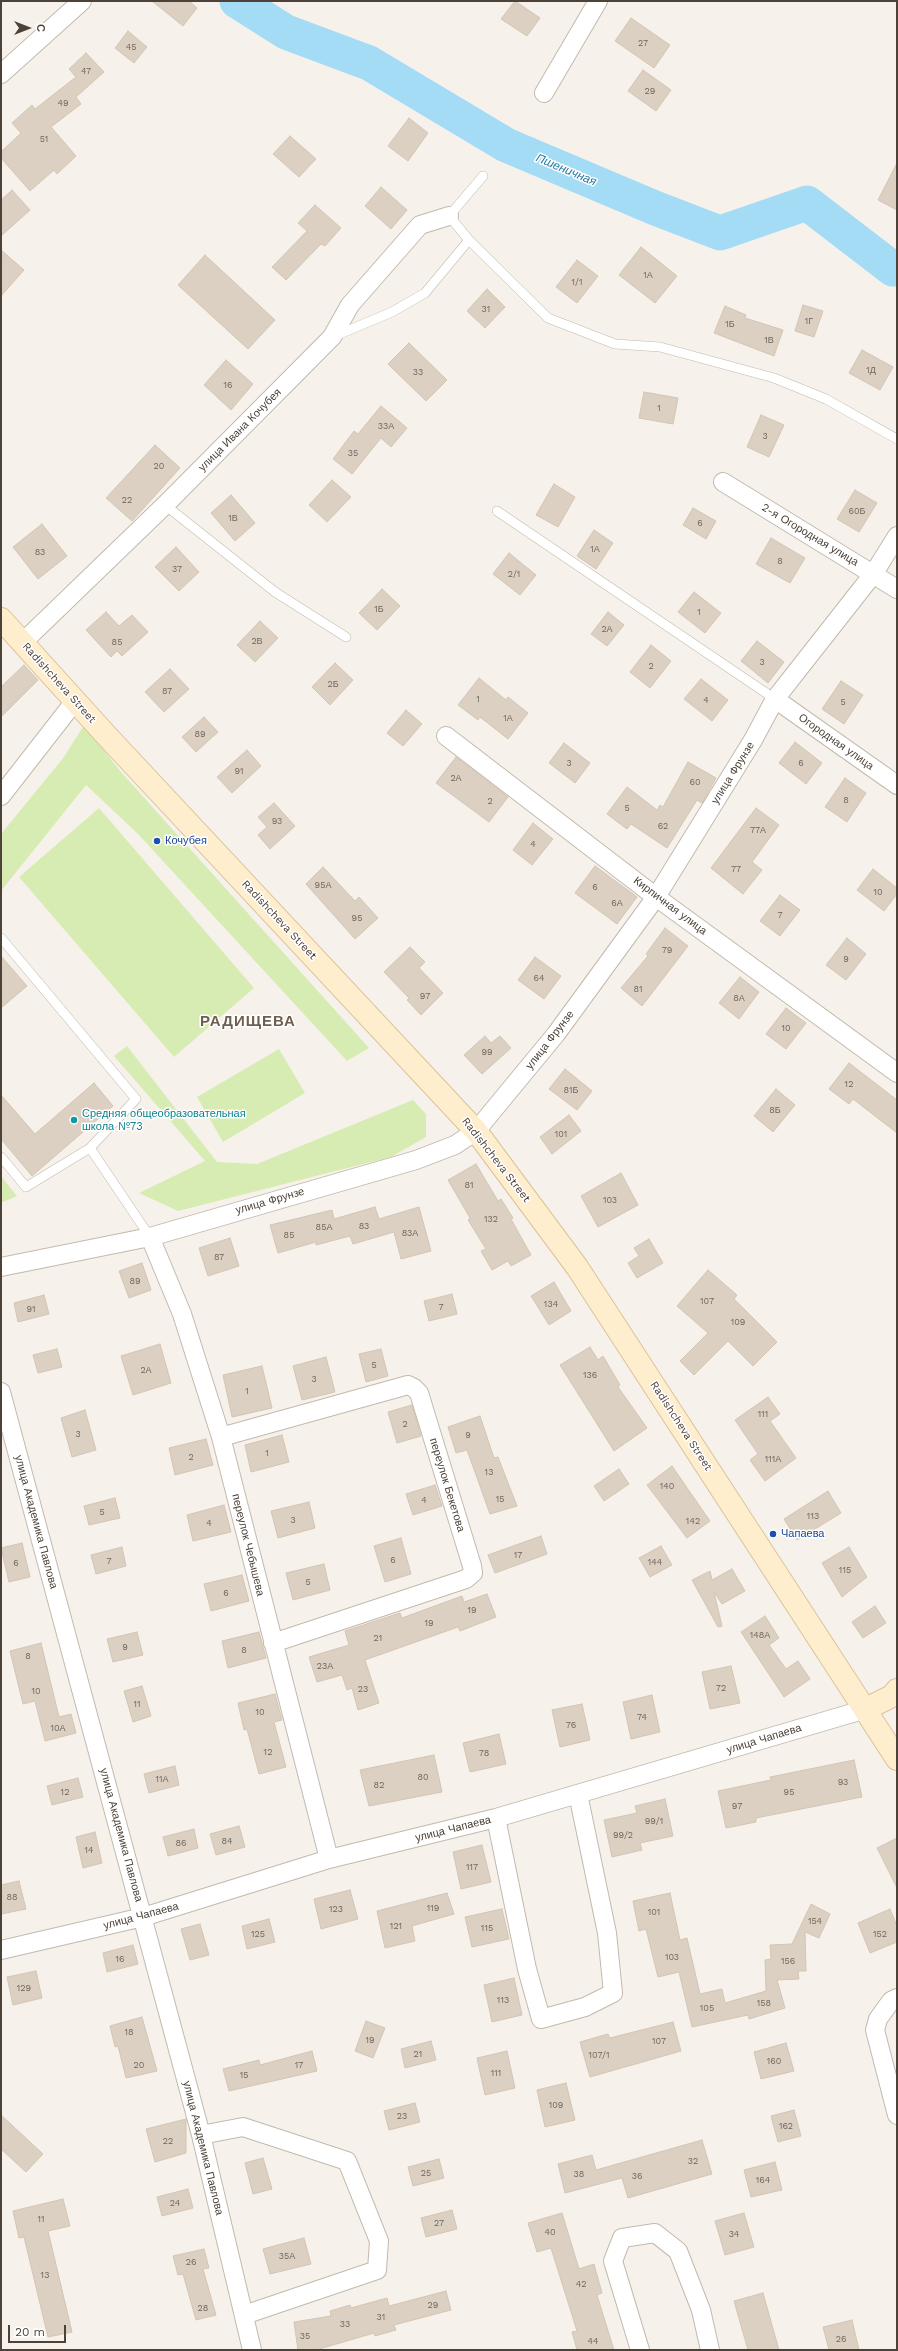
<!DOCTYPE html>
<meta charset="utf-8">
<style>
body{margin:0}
#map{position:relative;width:898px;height:2351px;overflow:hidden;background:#f6f2eb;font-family:"Work Sans",sans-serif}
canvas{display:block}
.frame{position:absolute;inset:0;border:2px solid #4c4238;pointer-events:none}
.north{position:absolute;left:8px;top:8px;width:40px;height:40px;-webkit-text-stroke:3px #fff;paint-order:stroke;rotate:90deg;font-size:11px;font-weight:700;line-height:16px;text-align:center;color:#4c4238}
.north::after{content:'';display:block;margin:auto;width:14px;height:18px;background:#4c4238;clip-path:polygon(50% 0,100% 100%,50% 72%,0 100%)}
.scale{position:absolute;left:8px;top:2325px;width:58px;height:18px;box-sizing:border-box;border:2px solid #4c4238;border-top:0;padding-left:5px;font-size:12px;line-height:14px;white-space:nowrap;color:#4c4238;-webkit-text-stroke:3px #fff;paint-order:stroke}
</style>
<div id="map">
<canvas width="898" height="2351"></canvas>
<div class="frame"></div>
<div class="north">С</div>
<div class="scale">20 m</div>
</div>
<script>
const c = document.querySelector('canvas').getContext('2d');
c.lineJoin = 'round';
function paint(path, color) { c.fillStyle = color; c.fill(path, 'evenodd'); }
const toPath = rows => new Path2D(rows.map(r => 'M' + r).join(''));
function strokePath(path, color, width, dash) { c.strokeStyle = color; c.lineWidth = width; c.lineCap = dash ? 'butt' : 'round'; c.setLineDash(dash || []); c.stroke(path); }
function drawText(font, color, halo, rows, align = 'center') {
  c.font = font + ' "Work Sans",sans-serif'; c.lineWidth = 3; c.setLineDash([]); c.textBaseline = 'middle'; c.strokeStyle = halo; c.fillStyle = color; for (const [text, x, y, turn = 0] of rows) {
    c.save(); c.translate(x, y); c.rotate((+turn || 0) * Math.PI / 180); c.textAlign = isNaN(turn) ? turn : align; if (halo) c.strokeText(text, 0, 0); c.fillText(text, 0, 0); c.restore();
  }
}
const green = toPath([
 [84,725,121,772,369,1048,347,1061,138,834,86,785,1,891,1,834,64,757],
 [99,808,254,988,174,1057,19,877],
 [127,1046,217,1162,257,1164,413,1100,426,1114,426,1137,391,1157,178,1211,139,1193,205,1161,114,1056],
 [279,1049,305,1093,223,1142,197,1097],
 [1,1176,17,1196,1,1203]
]);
const river = toPath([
 [237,1,286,32,369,63,506,145,655,208,720,233,807,203,893,269,897,269]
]);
const building = toPath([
 [152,1,189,1,197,8,183,26,152,1],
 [515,1,540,18,527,36,501,19,515,1],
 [631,18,670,45,654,68,615,41,631,18],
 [128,31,147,47,134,63,115,48,128,31],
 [86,53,104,72,76,97,81,104,51,127,76,156,57,174,54,170,30,191,1,158,1,152,21,133,12,123,32,105,35,109,76,77,69,69,86,53],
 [643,70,671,90,656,111,628,91,643,70],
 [409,118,428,133,408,161,388,146,409,118],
 [290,136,316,159,299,177,273,154,290,136],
 [897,163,897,210,878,200,897,163],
 [381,187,407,210,391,229,365,206,381,187],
 [12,190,30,210,1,236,1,200,12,190],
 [315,205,341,228,325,246,321,244,286,280,272,267,307,231,298,223,315,205],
 [641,247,677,276,655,303,619,275,641,247],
 [1,250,24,270,1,296,1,250],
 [205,255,275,320,248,349,178,285,205,255],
 [577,260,598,276,577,303,556,287,577,260],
 [487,289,505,307,485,328,467,311,487,289],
 [803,305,823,311,814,337,795,331,803,305],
 [725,306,746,315,745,318,783,330,774,356,714,333,725,306],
 [409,343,447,380,426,401,388,364,409,343],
 [862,350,893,367,880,390,849,373,862,350],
 [226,360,253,384,231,410,204,385,226,360],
 [644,392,678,398,673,424,639,418,644,392],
 [381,406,407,428,391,447,381,438,352,474,333,459,354,431,358,434,381,406],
 [761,415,784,425,769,457,747,447,761,415],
 [155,445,180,468,132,521,106,498,155,445],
 [332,480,351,497,327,522,309,505,332,480],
 [554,484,575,497,558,527,536,515,554,484],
 [855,490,877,503,859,532,837,519,855,490],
 [231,495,255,523,235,541,211,513,231,495],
 [693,508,716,521,706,539,683,525,693,508],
 [42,524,67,556,38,579,13,547,42,524],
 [594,530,613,543,596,569,577,556,594,530],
 [771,538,805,558,790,583,756,564,771,538],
 [176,547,199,572,179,591,155,567,176,547],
 [509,553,536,575,520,595,493,574,509,553],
 [382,589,400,606,377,630,359,613,382,589],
 [694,592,721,613,705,633,678,612,694,592],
 [106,612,119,626,132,615,148,632,122,656,117,651,111,657,86,630,106,612],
 [608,612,624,625,607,646,591,634,608,612],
 [260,621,278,638,255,662,237,645,260,621],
 [757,641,784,662,768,683,741,661,757,641],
 [651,645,671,661,650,688,630,672,651,645],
 [335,663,353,680,330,705,312,687,335,663],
 [24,665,38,680,1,717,1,687,24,665],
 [170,669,189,689,164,712,145,692,170,669],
 [479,678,506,700,508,697,528,713,508,739,480,717,478,720,458,705,479,678],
 [701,679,728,700,712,721,684,699,701,679],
 [841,681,863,695,844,724,822,709,841,681],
 [406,710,422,724,403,746,387,733,406,710],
 [204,717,218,732,196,752,182,737,204,717],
 [795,742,822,763,806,784,779,763,795,742],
 [564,743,590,763,575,783,549,763,564,743],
 [247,750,261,766,232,793,217,777,247,750],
 [456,757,508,797,489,822,436,783,456,757],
 [688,762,716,778,702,803,697,800,667,848,631,824,627,829,607,814,627,787,657,810,660,805,663,807,688,762],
 [845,778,866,793,847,822,825,807,845,778],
 [274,803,295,826,270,849,258,835,267,827,258,817,274,803],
 [756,808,779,825,752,862,762,870,743,894,711,868,756,808],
 [533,823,553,839,532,865,513,850,533,823],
 [595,866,637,897,617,924,575,893,595,866],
 [323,867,355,901,359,897,378,918,355,939,306,884,323,867],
 [873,869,897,888,897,894,884,911,857,890,873,869],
 [780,895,800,910,780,936,760,921,780,895],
 [665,928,688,946,642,1006,621,988,648,956,646,954,665,928],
 [847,938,866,954,846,980,826,965,847,938],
 [410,947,425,962,419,968,443,993,421,1015,407,1000,409,998,384,972,410,947],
 [1,956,27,986,1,1008,1,956],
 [535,957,561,976,544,999,518,980,535,957],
 [740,977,759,992,739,1019,719,1003,740,977],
 [786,1008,806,1023,786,1049,766,1034,786,1008],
 [485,1036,491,1043,500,1036,511,1048,482,1074,464,1055,485,1036],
 [849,1063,897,1100,897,1133,853,1099,849,1104,829,1089,849,1063],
 [565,1069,592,1091,577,1110,549,1089,565,1069],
 [94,1083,113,1106,32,1176,1,1139,1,1095,35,1134,94,1083],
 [776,1089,795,1105,773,1132,754,1116,776,1089],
 [569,1115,581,1131,552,1154,540,1137,569,1115],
 [476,1164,498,1201,501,1199,513,1218,511,1219,531,1255,511,1266,508,1261,492,1270,481,1251,486,1249,468,1220,470,1218,448,1180,476,1164],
 [621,1173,638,1205,598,1227,581,1196,621,1173],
 [375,1207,379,1219,419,1207,431,1251,401,1259,394,1232,353,1244,350,1236,316,1245,316,1242,278,1253,270,1225,332,1210,334,1219,375,1207],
 [230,1238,239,1266,208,1276,199,1248,230,1238],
 [649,1239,663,1263,637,1278,628,1263,639,1256,634,1248,649,1239],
 [142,1263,151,1290,129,1298,119,1271,142,1263],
 [708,1270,737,1295,734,1299,777,1342,753,1366,728,1341,694,1375,680,1361,708,1333,677,1306,708,1270],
 [554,1282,571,1311,549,1325,531,1296,554,1282],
 [452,1294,457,1314,429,1321,424,1301,452,1294],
 [44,1295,49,1314,18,1322,14,1303,44,1295],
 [160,1344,171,1383,133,1395,121,1356,160,1344],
 [590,1347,598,1360,603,1356,620,1385,618,1387,647,1428,614,1451,560,1365,590,1347],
 [57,1349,62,1367,38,1373,33,1355,57,1349],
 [381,1349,388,1376,366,1382,359,1354,381,1349],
 [326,1357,335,1392,302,1400,293,1366,326,1357],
 [262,1366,272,1408,232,1417,223,1375,262,1366],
 [768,1397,780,1414,770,1421,796,1458,765,1481,750,1460,758,1454,735,1420,768,1397],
 [412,1405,421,1436,397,1443,388,1412,412,1405],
 [85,1410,96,1450,72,1457,61,1418,85,1410],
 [480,1416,494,1458,498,1457,517,1506,490,1514,467,1450,456,1453,448,1427,480,1416],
 [282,1435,289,1462,251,1472,245,1445,282,1435],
 [206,1439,213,1465,175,1475,169,1448,206,1439],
 [672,1466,710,1521,687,1538,647,1485,672,1466],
 [619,1469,629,1484,604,1501,594,1486,619,1469],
 [435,1485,442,1506,413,1515,406,1494,435,1485],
 [828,1491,841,1513,797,1540,784,1519,828,1491],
 [115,1498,120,1518,89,1525,84,1506,115,1498],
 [309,1502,315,1528,278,1538,271,1511,309,1502],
 [224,1505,231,1532,193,1541,187,1515,224,1505],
 [541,1536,547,1554,495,1573,488,1555,541,1536],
 [401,1538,411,1574,385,1582,374,1546,401,1538],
 [22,1543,30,1577,9,1582,1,1548,22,1543],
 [661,1546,672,1565,650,1577,639,1558,661,1546],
 [122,1547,126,1566,96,1574,91,1555,122,1547],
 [849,1547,867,1577,842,1597,822,1563,849,1547],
 [324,1564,330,1590,293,1600,286,1573,324,1564],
 [732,1569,745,1591,722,1604,714,1592,722,1626,718,1627,692,1580,710,1571,712,1580,732,1569],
 [242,1575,249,1601,211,1611,204,1584,242,1575],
 [487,1594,496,1617,460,1631,458,1627,365,1660,379,1703,358,1710,352,1688,347,1690,342,1675,317,1682,309,1657,349,1645,345,1631,400,1613,402,1618,462,1596,464,1602,487,1594],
 [875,1606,886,1623,863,1638,852,1622,875,1606],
 [765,1616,779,1638,769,1645,786,1669,798,1661,810,1679,784,1697,741,1632,765,1616],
 [137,1632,143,1655,113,1662,107,1639,137,1632],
 [259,1632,266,1658,228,1668,222,1641,259,1632],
 [41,1643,59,1717,71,1714,76,1733,45,1741,35,1701,23,1704,10,1651,41,1643],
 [731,1666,740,1703,710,1709,702,1672,731,1666],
 [142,1686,151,1716,133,1722,124,1691,142,1686],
 [275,1694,282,1720,274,1722,286,1767,259,1774,247,1729,244,1730,238,1703,275,1694],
 [652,1695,660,1732,631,1739,623,1702,652,1695],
 [582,1704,590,1740,560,1747,552,1710,582,1704],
 [499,1734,506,1764,470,1772,463,1743,499,1734],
 [434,1755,442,1792,369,1806,360,1770,434,1755],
 [854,1760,862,1797,756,1818,756,1822,726,1828,718,1791,771,1780,770,1777,854,1760],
 [175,1766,179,1785,149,1793,144,1774,175,1766],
 [78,1778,83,1797,52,1805,47,1786,78,1778],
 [665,1799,673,1836,640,1843,642,1850,612,1857,604,1820,637,1813,635,1806,665,1799],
 [239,1826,245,1847,216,1855,210,1834,239,1826],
 [194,1829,198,1848,168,1856,163,1837,194,1829],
 [95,1832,102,1863,83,1868,76,1837,95,1832],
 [897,1838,897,1888,877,1848,897,1838],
 [482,1845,491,1882,461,1889,453,1852,482,1845],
 [19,1881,26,1909,1,1914,1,1885,19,1881],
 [350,1890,358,1919,321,1929,314,1899,350,1890],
 [447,1893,454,1914,412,1926,415,1941,385,1948,377,1911,447,1893],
 [670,1893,680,1940,687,1938,700,1994,722,1989,725,2003,766,1991,765,1960,771,1959,770,1945,792,1944,811,1904,830,1914,819,1938,805,1932,806,1971,798,1971,799,1979,777,1980,785,2008,749,2019,748,2015,692,2027,679,1972,658,1977,646,1929,639,1931,633,1901,670,1893],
 [502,1909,509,1939,472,1947,465,1917,502,1909],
 [890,1909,897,1926,897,1942,870,1953,858,1923,890,1909],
 [269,1919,275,1942,247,1949,242,1926,269,1919],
 [200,1924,209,1955,190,1960,181,1929,200,1924],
 [133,1945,138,1964,107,1972,103,1953,133,1945],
 [36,1971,42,1998,13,2005,7,1977,36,1971],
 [514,1978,522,2015,492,2022,484,1985,514,1978],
 [142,2017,157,2071,126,2078,118,2046,115,2047,110,2026,142,2017],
 [366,2021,385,2028,373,2058,355,2051,366,2021],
 [673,2022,681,2051,590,2077,580,2042,608,2034,610,2038,673,2022],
 [431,2041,436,2060,405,2068,401,2049,431,2041],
 [786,2043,794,2071,761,2079,754,2052,786,2043],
 [312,2051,317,2071,229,2091,223,2069,259,2060,260,2065,312,2051],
 [507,2051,515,2088,485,2095,477,2058,507,2051],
 [566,2083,575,2120,545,2127,537,2090,566,2083],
 [415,2103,420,2122,389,2130,384,2111,415,2103],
 [794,2110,801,2136,778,2142,771,2116,794,2110],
 [1,2115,43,2154,26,2172,1,2149,1,2115],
 [186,2119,186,2153,155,2162,146,2129,186,2119],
 [702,2140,712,2174,628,2198,622,2178,565,2193,558,2164,592,2155,596,2170,702,2140],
 [263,2158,272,2189,253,2194,245,2163,263,2158],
 [439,2159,444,2178,413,2186,408,2167,439,2159],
 [775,2162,782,2190,751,2197,744,2170,775,2162],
 [188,2189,193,2208,162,2216,157,2197,188,2189],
 [63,2199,70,2226,48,2231,72,2332,48,2337,24,2237,19,2238,13,2211,63,2199],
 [452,2210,457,2229,426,2237,421,2218,452,2210],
 [562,2213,579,2269,594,2264,602,2293,597,2295,614,2350,577,2350,572,2332,577,2331,551,2248,537,2252,528,2223,562,2213],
 [744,2213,754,2247,725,2255,715,2221,744,2213],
 [304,2238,311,2264,270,2274,263,2249,304,2238],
 [204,2249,209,2268,203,2269,216,2315,196,2320,183,2274,178,2275,173,2256,204,2249],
 [446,2291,451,2310,394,2325,396,2330,375,2336,374,2333,316,2350,298,2350,294,2322,331,2316,330,2311,350,2305,351,2308,387,2298,389,2306,446,2291],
 [763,2293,779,2350,748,2350,734,2301,763,2293],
 [852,2320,859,2350,829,2350,823,2327,852,2320]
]);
const service = toPath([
 [469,240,449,216,483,176],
 [335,336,392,312,425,293,469,240,548,318,615,344,660,347,774,378,826,399,897,439],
 [165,505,275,592,346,637],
 [497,511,775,699],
 [1,938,136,1099,90,1148,26,1187,1,1157],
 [90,1148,150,1237]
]);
const minor = toPath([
 [1,74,82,1],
 [544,93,598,1],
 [723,482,897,589],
 [23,642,165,505,332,337,350,305,420,225,449,216],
 [775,699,897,785],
 [446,736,656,897,897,1073],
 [1,796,75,701],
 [150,1237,182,1314,221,1437,329,1859],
 [1,1267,150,1237,416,1160,455,1145,476,1131,556,1034,656,897,753,740,775,699,874,573,897,536],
 [1,1392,201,2135,252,2350],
 [221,1437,408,1385,414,1388,419,1393,472,1566,473,1573,466,1579,273,1643],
 [496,1818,527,1969,541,2019,585,2007,613,1993,607,1933,578,1794],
 [1,1950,143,1917,329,1859,496,1818,866,1709],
 [897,1998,891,2001,878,2019,875,2030,897,2115],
 [201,2135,243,2127,347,2161,379,2241,377,2270,244,2315],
 [640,2350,613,2261,622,2238,655,2233,678,2251,701,2310,710,2350]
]);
const secondary = toPath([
 [1,619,106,735,476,1131,577,1267,897,1759],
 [866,1709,892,1696,897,1690]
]);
const markers = [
 [157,841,4,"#1a4fb4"],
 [74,1120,4,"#0f9aa8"],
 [773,1534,4,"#1a4fb4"]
];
const numberNames = [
 ["27",643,43],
 ["45",131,47],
 ["47",86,71],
 ["29",650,91],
 ["49",63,103],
 ["51",44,139],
 ["1А",648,275],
 ["1/1",577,282],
 ["31",486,309],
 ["1Г",809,321],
 ["1Б",730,324],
 ["1В",769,340],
 ["1Д",871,370],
 ["33",418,372],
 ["16",228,385],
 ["1",659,408],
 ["33А",386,426],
 ["3",765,436],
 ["35",353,453],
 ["20",159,466],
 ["22",127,500],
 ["60Б",857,511],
 ["1В",233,518],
 ["6",700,523],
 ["1А",595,549],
 ["83",40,552],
 ["8",780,561],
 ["37",177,569],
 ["2/1",514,574],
 ["1Б",379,609],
 ["1",699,612],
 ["2А",607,629],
 ["2В",257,641],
 ["85",117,642],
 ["3",762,662],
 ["2",651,666],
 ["2Б",333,684],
 ["87",167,691],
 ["1",478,699],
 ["4",706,700],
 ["5",843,702],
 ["1А",508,718],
 ["89",200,734],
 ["3",569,763],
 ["6",801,763],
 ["91",239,771],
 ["2А",456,778],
 ["60",695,782],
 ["8",846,800],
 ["2",490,801],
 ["5",627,808],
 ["93",277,821],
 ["62",663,826],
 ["77А",758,830],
 ["4",533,844],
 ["77",736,869],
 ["95А",323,885],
 ["6",595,887],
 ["10",878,892],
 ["6А",617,903],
 ["7",780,915],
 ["95",357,918],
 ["79",667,950],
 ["9",846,959],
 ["64",539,978],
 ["81",638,989],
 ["97",425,996],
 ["8А",739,998],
 ["10",786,1028],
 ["99",487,1052],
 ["12",849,1084],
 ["81Б",571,1090],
 ["8Б",775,1110],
 ["101",561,1134],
 ["81",469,1185],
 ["103",610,1200],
 ["132",491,1219],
 ["83",364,1226],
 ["85А",324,1227],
 ["83А",410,1233],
 ["85",289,1235],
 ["87",219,1257],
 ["89",135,1281],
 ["107",707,1301],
 ["134",551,1304],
 ["7",441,1307],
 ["91",31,1309],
 ["109",738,1322],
 ["5",374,1365],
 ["2А",146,1370],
 ["136",590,1375],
 ["3",314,1379],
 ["1",247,1391],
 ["111",763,1414],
 ["2",405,1424],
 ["3",78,1434],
 ["9",468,1435],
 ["1",267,1453],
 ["2",191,1457],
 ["111А",773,1459],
 ["13",489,1472],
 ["140",667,1486],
 ["15",500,1499],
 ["4",424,1500],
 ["5",102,1512],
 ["113",813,1516],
 ["3",293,1520],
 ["142",693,1521],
 ["4",209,1523],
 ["17",518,1555],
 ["6",393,1560],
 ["7",109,1561],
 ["144",655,1562],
 ["6",16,1563],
 ["115",845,1570],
 ["5",308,1582],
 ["6",226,1593],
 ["19",472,1610],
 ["19",429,1623],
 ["148А",760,1635],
 ["21",378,1638],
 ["9",125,1647],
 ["8",244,1650],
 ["8",28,1656],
 ["23А",325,1666],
 ["72",721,1688],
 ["23",363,1689],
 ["10",36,1691],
 ["11",137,1704],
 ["10",260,1712],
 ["74",642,1717],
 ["76",571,1725],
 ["10А",58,1728],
 ["12",268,1752],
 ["78",484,1753],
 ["80",423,1777],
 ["11А",162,1779],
 ["93",843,1782],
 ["82",379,1785],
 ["12",65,1792],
 ["95",789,1792],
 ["97",737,1806],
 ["99/1",654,1821],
 ["99/2",623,1835],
 ["84",227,1841],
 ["86",181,1843],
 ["14",89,1850],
 ["117",472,1867],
 ["88",12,1897],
 ["119",433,1908],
 ["123",336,1909],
 ["101",654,1912],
 ["154",815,1921],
 ["121",396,1926],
 ["115",487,1928],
 ["125",258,1934],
 ["152",880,1934],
 ["103",672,1957],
 ["16",120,1959],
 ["156",788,1961],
 ["129",24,1988],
 ["113",503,2000],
 ["158",764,2003],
 ["105",707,2008],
 ["18",129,2032],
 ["19",370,2040],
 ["107",659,2041],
 ["21",418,2054],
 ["107/1",599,2055],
 ["160",774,2061],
 ["20",139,2065],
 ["17",299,2065],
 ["111",496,2073],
 ["15",244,2075],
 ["109",556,2105],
 ["23",402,2116],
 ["162",786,2126],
 ["22",168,2141],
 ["32",693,2161],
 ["25",426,2173],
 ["38",579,2174],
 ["36",637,2176],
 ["164",763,2180],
 ["24",175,2203],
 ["11",41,2219],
 ["27",439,2223],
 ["40",550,2232],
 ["34",734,2234],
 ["35А",287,2256],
 ["26",191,2262],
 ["13",45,2275],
 ["42",581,2284],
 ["29",433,2305],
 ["28",203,2308],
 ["31",381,2317],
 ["33",345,2324],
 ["35",305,2336],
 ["26",841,2339],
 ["44",593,2341]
];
const streetNames = [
 ["улица Ивана Кочубея",240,430,-45],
 ["2-я Огородная улица",810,535,31],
 ["Radishcheva Street",59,683,48],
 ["Огородная улица",836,742,35],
 ["улица Фрунзе",733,773,-58],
 ["Кирпичная улица",670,906,37],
 ["Radishcheva Street",279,920,47],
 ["улица Фрунзе",550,1040,-52],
 ["Radishcheva Street",496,1160,52],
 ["улица Фрунзе",270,1201,-16],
 ["Radishcheva Street",681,1426,57],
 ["переулок Бекетова",447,1485,73],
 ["улица Академика Павлова",36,1522,75],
 ["переулок Чебышева",248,1545,76],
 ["улица Чапаева",764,1739,-17],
 ["улица Чапаева",453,1829,-14],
 ["улица Академика Павлова",121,1835,75],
 ["улица Чапаева",141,1916,-15],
 ["улица Академика Павлова",203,2148,76]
];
const transitNames = [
 ["Кочубея",165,841],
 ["Чапаева",781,1534]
];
const cultureNames = [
 ["Средняя общеобразовательная",82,1114],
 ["школа №73",82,1127]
];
const waterNames = [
 ["Пшеничная",566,170,23]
];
const districtNames = [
 ["РАДИЩЕВА",248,1022]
];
paint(green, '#d7ecb2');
strokePath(river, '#a5dcf5', 35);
paint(building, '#dcd0c3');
strokePath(building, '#d4c4b2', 1);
strokePath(service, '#c3b9ad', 10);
strokePath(minor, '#c3b9ad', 20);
strokePath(secondary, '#d9c299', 24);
strokePath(service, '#fff', 9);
strokePath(minor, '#fff', 18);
strokePath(secondary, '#ffeecd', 22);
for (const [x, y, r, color] of markers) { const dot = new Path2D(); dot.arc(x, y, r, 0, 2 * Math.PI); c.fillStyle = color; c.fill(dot); strokePath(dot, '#fff', 1.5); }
drawText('9px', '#70665b', null, numberNames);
drawText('11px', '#4c4238', '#fff', streetNames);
drawText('11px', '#164399', '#fff', transitNames, 'left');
drawText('11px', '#0d838f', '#fff', cultureNames, 'left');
drawText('italic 12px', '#257ba6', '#fff', waterNames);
c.letterSpacing = '1px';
drawText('bold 15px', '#6f5f4e', '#fff', districtNames);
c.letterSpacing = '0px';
</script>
